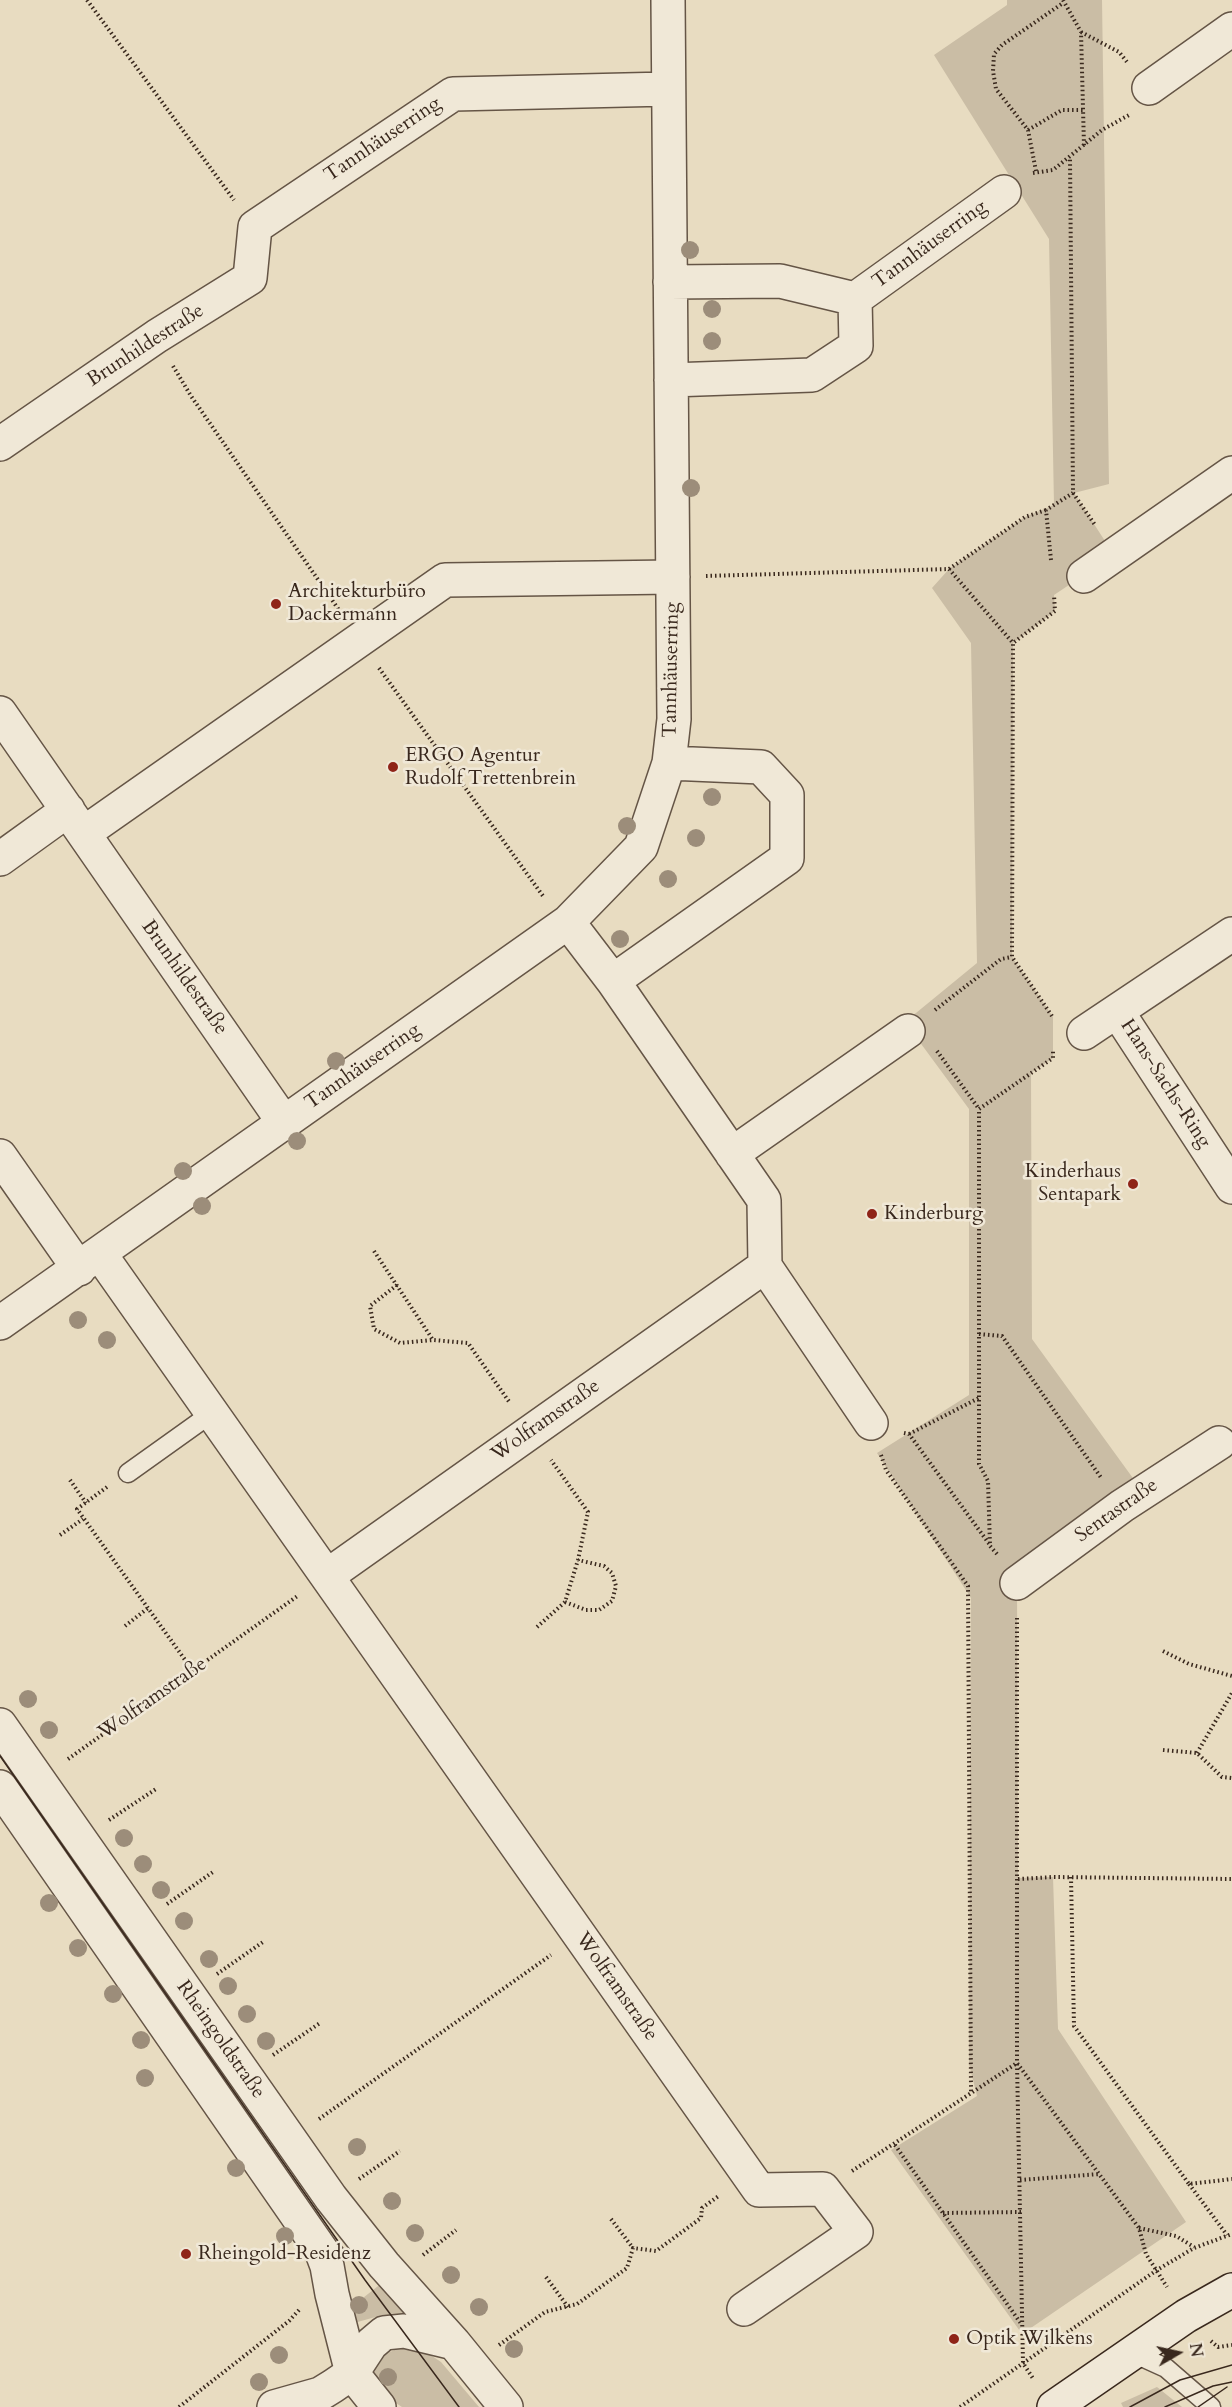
<!DOCTYPE html>
<meta charset="utf-8">
<style>
body{margin:0}
#map{position:relative;width:1232px;height:2407px;overflow:hidden;background:#e8dcc1;font-family:Cardo,serif}
canvas{display:block}
.north{position:absolute;left:1148px;top:2323px;width:60px;height:60px;-webkit-text-stroke:4px #f0e8d7;paint-order:stroke;rotate:81deg;font-size:16px;font-weight:700;line-height:24px;text-align:center;color:#39281d}
.north::after{content:'';display:block;margin:auto;width:21px;height:27px;background:#39281d;clip-path:polygon(50% 0,100% 100%,50% 72%,0 100%)}
</style>
<div id="map">
<canvas width="1232" height="2407"></canvas>
<div class="north">N</div>
</div>
<script>
const c = document.querySelector('canvas').getContext('2d');
c.lineJoin = 'round';
function paint(path, color) { c.fillStyle = color; c.fill(path, 'evenodd'); }
const toPath = rows => new Path2D(rows.map(r => 'M' + r).join(''));
function strokePath(path, color, width, dash) { c.strokeStyle = color; c.lineWidth = width; c.lineCap = dash ? 'butt' : 'round'; c.setLineDash(dash || []); c.stroke(path); }
function drawText(font, color, halo, rows, align = 'center') {
  c.font = font + ' Cardo,serif'; c.lineWidth = 5; c.setLineDash([]); c.textBaseline = 'middle'; c.strokeStyle = halo; c.fillStyle = color; for (const [text, x, y, turn = 0] of rows) {
    c.save(); c.translate(x, y); c.rotate((+turn || 0) * Math.PI / 180); c.textAlign = isNaN(turn) ? turn : align; if (halo) c.strokeText(text, 0, 0); c.fillText(text, 0, 0); c.restore();
  }
}
const green = toPath([
 [1007,0,1102,0,1109,484,1074,493,1114,555,1054,595,1055,611,1013,643,1012,957,1053,1017,1053,1058,1031,1073,1032,1339,1143,1492,1017,1583,1018,1878,1053,1877,1058,2029,1186,2222,1022,2334,891,2150,977,2096,969,2064,971,1598,877,1453,969,1395,969,1109,905,1022,977,963,971,643,932,588,949,569,1025,517,1054,505,1049,239,934,55,1007,5],
 [387,2279,415,2318,397,2314,379,2316,354,2323,348,2306,354,2305],
 [405,2346,426,2352,441,2362,479,2407,402,2407,387,2397,374,2380,372,2370,382,2355],
 [1157,2387,1182,2407,1123,2407,1121,2403]
]);
const path = toPath([
 [87,0,234,200],
 [1063,0,1081,32,1084,146],
 [1081,32,1119,52,1127,62],
 [1028,130,1062,110,1083,110],
 [1036,171,1028,130,996,89,993,71,994,54,1002,45,1063,3],
 [1033,173,1053,170,1102,130,1129,115],
 [173,366,191,396,339,610],
 [1073,493,1095,525],
 [1051,560,1046,510,1073,493,1070,158],
 [949,569,1025,517,1046,510],
 [706,576,949,569,1013,643],
 [379,668,543,896],
 [935,1010,1001,959,1012,957],
 [1052,1016,1012,957,1013,643,1055,611,1054,595],
 [937,1051,979,1109],
 [374,1251,433,1340,468,1343,510,1403],
 [397,1285,370,1306,374,1329,400,1343,433,1340],
 [979,1334,1002,1336,1102,1479],
 [904,1433,909,1434,990,1545],
 [909,1434,979,1398],
 [881,1455,886,1470,968,1586,971,2092],
 [70,1480,86,1503],
 [107,1487,77,1509,193,1671],
 [60,1535,83,1519],
 [997,1554,990,1546,988,1481,979,1464,979,1109,1053,1058,1053,1050],
 [565,1602,586,1610,599,1610,612,1601,616,1586,612,1573,604,1566,578,1560],
 [1017,1618,1017,2063,1139,2228,1146,2254,1167,2287],
 [125,1626,148,1608],
 [537,1627,565,1602,578,1560,588,1512,551,1460],
 [1163,1651,1189,1664,1232,1676],
 [1163,1750,1197,1753,1222,1777,1232,1778],
 [1197,1753,1232,1693],
 [68,1759,299,1595],
 [109,1820,156,1789],
 [1071,1877,1074,2026,1189,2184,1232,2179],
 [1018,1879,1053,1877,1232,1879],
 [167,1904,213,1872],
 [217,1974,263,1942],
 [273,2055,320,2023],
 [1017,2064,1023,2363,1034,2380],
 [319,2119,551,1955],
 [895,2145,1022,2325],
 [852,2171,1017,2063],
 [359,2179,400,2151],
 [1020,2180,1100,2174],
 [1189,2184,1227,2235],
 [943,2213,1021,2212],
 [611,2219,633,2248],
 [1139,2228,1176,2236,1194,2247],
 [423,2255,456,2230],
 [546,2277,568,2307],
 [1211,2341,1218,2347,1232,2345],
 [499,2345,545,2312,577,2304,627,2268,633,2248,656,2251,701,2218,702,2208,720,2195],
 [179,2407,289,2321,299,2310],
 [960,2407,1157,2270,1194,2248,1232,2234]
]);
const lane = toPath([
 [128,1473,212,1413],
 [1133,2353,1166,2368,1211,2407]
]);
const street = toPath([
 [1149,88,1232,29],
 [670,282,780,281,855,299,1004,192],
 [671,380,812,375,856,346,855,299],
 [0,444,157,336,250,278,255,227,453,94,668,89],
 [1084,576,1232,473],
 [0,713,285,1124],
 [84,833,445,580,673,577],
 [0,859,68,810],
 [568,922,613,981,764,1200,765,1266,871,1423],
 [613,981,787,858,787,795,761,767,669,763],
 [1117,1011,1232,1187],
 [1084,1033,1232,934],
 [732,1154,908,1031],
 [0,1156,79,1269],
 [100,1254,759,2190,823,2189,856,2232,744,2309],
 [0,1323,568,922,641,847,669,763,674,719,668,0],
 [327,1576,765,1266],
 [1017,1583,1122,1506,1219,1443],
 [0,1725,331,2198,384,2265,454,2343,506,2407],
 [0,1787,321,2250,327,2266,332,2294,352,2373,379,2407],
 [274,2407,320,2394,333,2386,352,2373,371,2344,384,2333,404,2331,454,2343]
]);
const secondary = toPath([
 [1054,2407,1186,2316,1232,2290]
]);
const tram = toPath([
 [0,1756,365,2280,459,2407],
 [1130,2407,1180,2380,1232,2365],
 [1165,2407,1213,2386,1232,2382],
 [1198,2407,1227,2387]
]);
const trees = [
 [690,250],
 [712,309],
 [712,341],
 [691,488],
 [712,797],
 [627,826],
 [696,838],
 [668,879],
 [620,939],
 [336,1061],
 [297,1141],
 [183,1171],
 [202,1206],
 [78,1320],
 [107,1340],
 [28,1699],
 [49,1730],
 [124,1838],
 [143,1864],
 [161,1890],
 [49,1903],
 [184,1921],
 [78,1948],
 [209,1959],
 [228,1986],
 [113,1994],
 [247,2014],
 [141,2040],
 [266,2041],
 [145,2078],
 [357,2147],
 [236,2168],
 [392,2201],
 [415,2233],
 [285,2236],
 [451,2275],
 [359,2305],
 [479,2307],
 [514,2349],
 [279,2355],
 [388,2377],
 [259,2382]
];
const markers = [
 [276,604,6,"#8f2418"],
 [393,767,6,"#8f2418"],
 [1133,1184,6,"#8f2418"],
 [872,1214,6,"#8f2418"],
 [186,2254,6,"#8f2418"],
 [954,2339,6,"#8f2418"]
];
const streetNames = [
 ["Tannhäuserring",383,140,-34],
 ["Tannhäuserring",930,245,-36],
 ["Brunhildestraße",146,346,-33],
 ["Tannhäuserring",672,670,-89],
 ["Brunhildestraße",184,978,55],
 ["Tannhäuserring",363,1067,-35],
 ["Hans-Sachs-Ring",1165,1084,57],
 ["Wolframstraße",546,1421,-35],
 ["Sentastraße",1117,1511,-35],
 ["Wolframstraße",153,1699,-35],
 ["Wolframstraße",616,1987,55],
 ["Rheingoldstraße",220,2040,55]
];
const poiNames = [
 ["Architekturbüro",288,592],
 ["Dackermann",288,615],
 ["ERGO Agentur",405,756],
 ["Rudolf Trettenbrein",405,779],
 ["Kinderhaus",1121,1172,"right"],
 ["Sentapark",1121,1195,"right"],
 ["Kinderburg",884,1214],
 ["Rheingold-Residenz",198,2254],
 ["Optik Wilkens",966,2339]
];
paint(green, '#cabda5');
strokePath(lane, '#655546', 21);
strokePath(street, '#655546', 36);
strokePath(secondary, '#39281d', 36);
strokePath(path, '#39281d', 4, [1.5, 3]);
strokePath(lane, '#f0e8d7', 18);
strokePath(street, '#f0e8d7', 33);
strokePath(secondary, '#f0e8d7', 33);
strokePath(tram, '#39281d', 1.5);
c.fillStyle = '#9c8d7a';
for (const [x, y] of trees) { c.beginPath(); c.arc(x, y, 9, 0, 2 * Math.PI); c.fill(); }
for (const [x, y, r, color] of markers) { const dot = new Path2D(); dot.arc(x, y, r, 0, 2 * Math.PI); c.fillStyle = color; c.fill(dot); strokePath(dot, '#f0e8d7', 2); }
drawText('20px', '#39281d', '#f0e8d7', streetNames);
drawText('20px', '#39281d', '#f0e8d7', poiNames, 'left');
</script>
